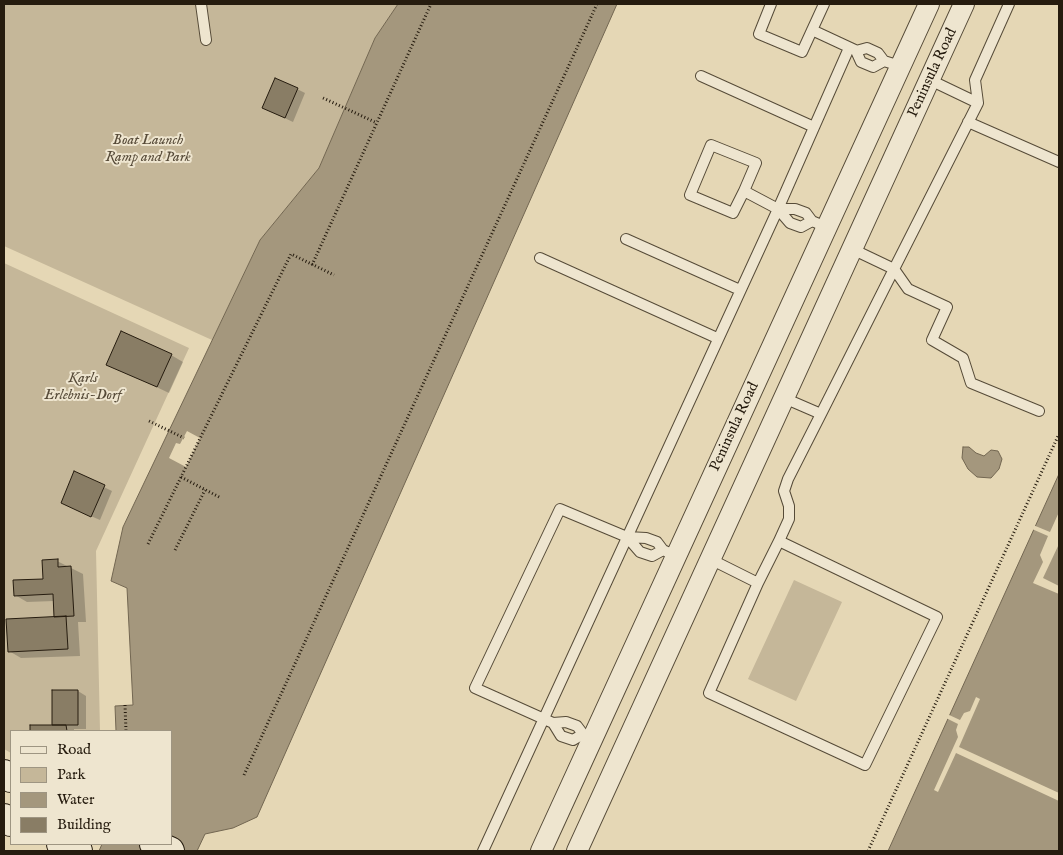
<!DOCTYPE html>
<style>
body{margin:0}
#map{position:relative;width:1063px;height:855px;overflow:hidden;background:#e5d7b5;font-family:"IM FELL English",serif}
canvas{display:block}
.frame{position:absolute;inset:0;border:5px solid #261c0f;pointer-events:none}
.legend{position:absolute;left:10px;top:730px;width:162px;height:115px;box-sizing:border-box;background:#eee5cf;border:1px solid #9e9582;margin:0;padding:6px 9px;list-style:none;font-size:15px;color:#261c0f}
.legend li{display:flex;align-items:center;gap:10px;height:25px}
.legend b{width:25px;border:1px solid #9e9582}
</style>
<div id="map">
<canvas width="1063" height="855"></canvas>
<div class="frame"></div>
<ul class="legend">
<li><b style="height:6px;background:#eee5cf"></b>Road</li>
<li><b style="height:14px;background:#c5b799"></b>Park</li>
<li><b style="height:14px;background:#a4977d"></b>Water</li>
<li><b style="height:14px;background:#897d65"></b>Building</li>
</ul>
</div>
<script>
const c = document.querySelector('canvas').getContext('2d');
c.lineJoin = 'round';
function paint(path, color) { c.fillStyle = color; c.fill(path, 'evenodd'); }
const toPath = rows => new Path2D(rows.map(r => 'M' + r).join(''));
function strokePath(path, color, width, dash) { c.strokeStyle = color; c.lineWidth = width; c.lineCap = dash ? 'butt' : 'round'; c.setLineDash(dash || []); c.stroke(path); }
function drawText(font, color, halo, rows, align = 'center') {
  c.font = font + ' "IM FELL English",serif'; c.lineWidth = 4; c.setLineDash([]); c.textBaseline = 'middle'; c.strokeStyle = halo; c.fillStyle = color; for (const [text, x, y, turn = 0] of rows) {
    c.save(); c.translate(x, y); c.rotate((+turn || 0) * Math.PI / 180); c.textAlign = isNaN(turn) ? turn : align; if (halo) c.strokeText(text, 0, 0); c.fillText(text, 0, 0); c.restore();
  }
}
const green = toPath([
 [4,4,398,4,375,38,319,168,260,240,212,340,4,246],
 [4,263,189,348,96,551,100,731,11,731,11,753,4,749],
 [794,580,842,602,796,701,748,679]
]);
const water = toPath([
 [398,4,617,4,257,817,233,828,205,834,197,851,99,851,102,844,171,844,171,731,116,731,115,706,133,705,127,588,111,581,123,527,260,240,319,168,375,38,398,4],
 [963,447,969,447,976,453,984,456,991,450,998,451,1002,459,999,469,991,478,977,477,968,469,962,458,963,447],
 [1059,474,1059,851,888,851,1059,474]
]);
const pier = toPath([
 [187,431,200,438,186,467,169,458,176,443,180,444],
 [1059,512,1059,544,1043,578,1059,586,1059,594,1033,583,1043,562,1040,555,1048,536,1032,529,1033,525,1050,532],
 [976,697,980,699,959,747,1059,793,1059,801,956,753,938,792,934,790,958,737,956,730,958,724,946,718,947,714,960,720,964,713,970,711]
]);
const shadow = toPath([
 [297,89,305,93,293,122,263,108],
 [171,355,183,362,169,393,108,364],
 [75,473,112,491,100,520,70,507],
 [57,561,83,574,86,622,78,622,80,656,21,658,9,651,55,618,54,601,27,602,15,595,44,580],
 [78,691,86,696,86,729,74,729,74,731,32,731,32,726,53,726]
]);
const building = toPath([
 [275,78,298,88,285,118,262,108,275,78],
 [121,331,172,354,157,387,106,365,121,331],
 [74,471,105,485,91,517,61,503,74,471],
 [58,559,58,567,71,566,74,616,54,617,53,594,14,596,13,580,43,579,42,560,58,559],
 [66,616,68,649,8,652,6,619,66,616],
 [52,690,78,690,78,725,52,725,52,690],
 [30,725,66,725,67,731,30,731,30,725]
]);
const path = toPath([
 [323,98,377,123],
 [312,265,431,4],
 [149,421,184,438],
 [181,477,221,498],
 [148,544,291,254,334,275],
 [175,550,205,490],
 [125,705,126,731],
 [244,775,597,4],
 [868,851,1059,434]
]);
const lane = toPath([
 [201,4,206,40],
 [771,4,759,34,802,52,824,4],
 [1009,4,975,80,978,103,894,269,908,289,947,307,932,340,963,358,971,383,1039,411],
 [812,30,855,50],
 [884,61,873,67,861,62,856,51,867,48,878,53,884,61,900,66],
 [701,76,814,127],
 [930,80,978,103],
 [968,122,1059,162],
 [744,191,733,213,690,195,711,145,756,163,744,191,778,209],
 [812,221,801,227,790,223,778,209,795,209,806,213,812,221,826,227],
 [626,239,740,290],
 [540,258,717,338],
 [784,398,821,414,894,269,852,249],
 [779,541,789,519,789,506,784,491,788,479,821,414],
 [663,550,652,556,640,552,627,537,646,538,657,542,663,550,676,556],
 [710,559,758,583,709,693,865,765,937,617,779,541,758,583],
 [553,723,475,688,560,509,627,537],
 [583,734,573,740,561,736,553,723,566,722,577,726,583,734,592,739],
 [483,851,778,209,849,48]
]);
const street = toPath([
 [541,851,929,4],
 [577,851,964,4]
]);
const secondary = toPath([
 [4,774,11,778],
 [4,818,11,822],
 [61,844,78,851],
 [154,844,170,851]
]);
const streetNames = [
 ["Peninsula Road",933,73,-65],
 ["Peninsula Road",735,427,-65]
];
const parkNames = [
 ["Boat Launch",148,141],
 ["Ramp and Park",148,158],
 ["Karls",83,379],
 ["Erlebnis-Dorf",83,396]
];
paint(green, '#c5b799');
paint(water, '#a4977d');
strokePath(water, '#726651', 1);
paint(pier, '#e5d7b5');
paint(shadow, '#0003');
paint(building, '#897d65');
strokePath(building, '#261c0f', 1);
strokePath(lane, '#564b38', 12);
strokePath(street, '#564b38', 22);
strokePath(secondary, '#261c0f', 30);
strokePath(path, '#261c0f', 3, [1, 2.5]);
strokePath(lane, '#eee5cf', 10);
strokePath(street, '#eee5cf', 20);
strokePath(secondary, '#eee5cf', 28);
drawText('15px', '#261c0f', '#eee5cf', streetNames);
drawText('italic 15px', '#564a38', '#eee5cf', parkNames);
</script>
